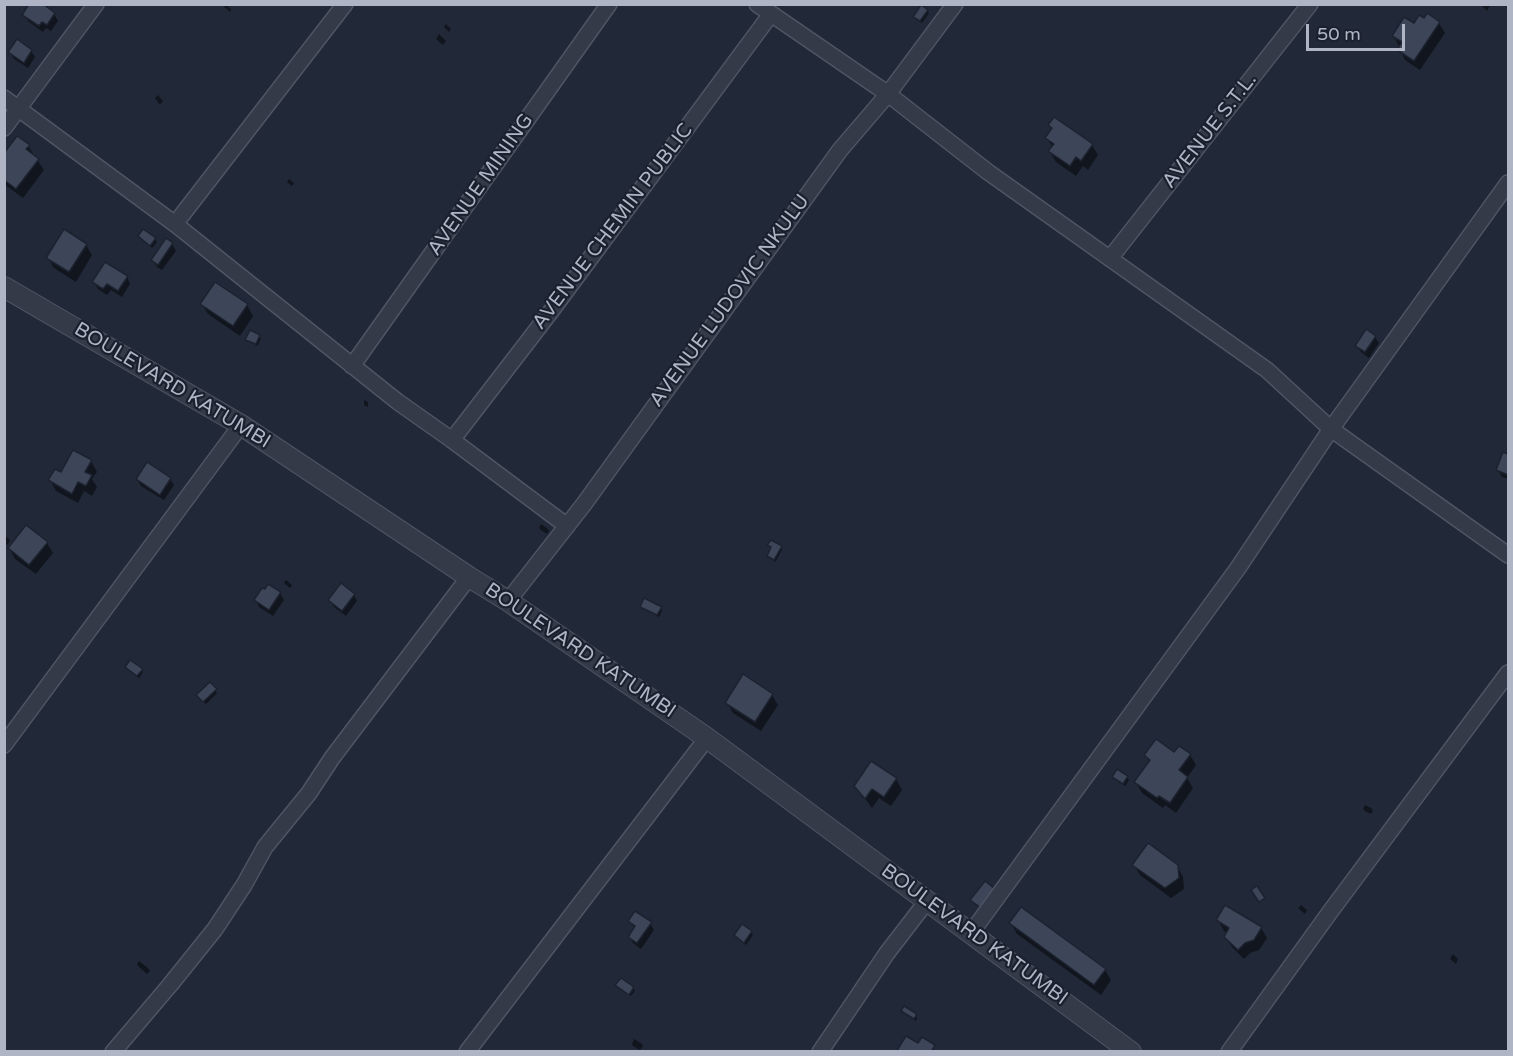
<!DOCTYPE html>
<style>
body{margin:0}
#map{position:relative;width:1513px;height:1056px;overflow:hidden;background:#212838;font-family:"Varela Round",sans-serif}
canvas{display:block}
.frame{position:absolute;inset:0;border:6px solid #afb5c5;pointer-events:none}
.scale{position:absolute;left:1306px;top:24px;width:99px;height:27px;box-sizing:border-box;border:3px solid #afb5c5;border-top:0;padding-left:8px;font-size:18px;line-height:21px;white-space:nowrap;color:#afb5c5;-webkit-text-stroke:4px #1a202d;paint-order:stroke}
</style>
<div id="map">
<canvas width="1513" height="1056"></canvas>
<div class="frame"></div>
<div class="scale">50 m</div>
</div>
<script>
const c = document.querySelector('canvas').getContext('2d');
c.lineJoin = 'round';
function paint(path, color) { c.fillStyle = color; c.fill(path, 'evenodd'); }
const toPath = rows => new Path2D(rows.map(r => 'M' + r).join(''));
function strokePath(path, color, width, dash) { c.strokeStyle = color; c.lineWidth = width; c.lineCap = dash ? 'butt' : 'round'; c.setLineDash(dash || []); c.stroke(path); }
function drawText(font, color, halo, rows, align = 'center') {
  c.font = font + ' "Varela Round",sans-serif'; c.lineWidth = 4.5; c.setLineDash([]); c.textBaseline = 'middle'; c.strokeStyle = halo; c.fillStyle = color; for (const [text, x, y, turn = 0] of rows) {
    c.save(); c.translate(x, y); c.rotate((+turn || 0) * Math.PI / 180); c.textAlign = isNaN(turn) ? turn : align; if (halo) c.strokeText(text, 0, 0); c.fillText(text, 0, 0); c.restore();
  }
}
const shadow = toPath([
 [1480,4,1491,4,1487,11],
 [226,5,231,9,230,12,224,7],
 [927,11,929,13,922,23,917,19,915,17],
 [54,14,58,21,51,31,46,28,43,32,28,21,24,15],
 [1439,23,1445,33,1420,70,1405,60,1394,36,1414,25],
 [446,24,451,29,449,32,444,27],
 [439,34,446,41,443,45,436,39],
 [31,51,35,57,28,68,14,59,10,52],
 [158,95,163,101,160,105,155,98],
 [1050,125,1092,145,1098,155,1088,170,1083,166,1076,176,1056,162,1050,152,1053,148,1047,138,1052,130],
 [28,146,44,170,23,198,4,184,4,155],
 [289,179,294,183,292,186,287,182],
 [140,237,155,239,157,242,152,248],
 [172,244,176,251,162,270,157,267,153,260],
 [86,245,92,255,76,282,54,268,48,258],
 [127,277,130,284,122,297,111,290,107,295,98,289,94,282],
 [216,284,247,305,253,316,240,336,208,314,202,304],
 [259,336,261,339,257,346,247,339],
 [1375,337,1379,343,1369,358,1361,352,1357,346],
 [364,400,368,402,368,407,364,405],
 [1504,454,1508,455,1508,479,1502,477,1498,470],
 [91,461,97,472,92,479,97,487,92,496,84,491,78,503,56,491,50,480],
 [137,479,170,479,174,485,164,500,141,486],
 [541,524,547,528,549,531,547,534,541,530,539,528],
 [4,535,10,540,8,545,4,543],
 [47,543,53,553,36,574,15,559,9,548],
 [769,545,781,547,782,550,775,562,768,556,771,548],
 [286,580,292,585,290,588,284,583],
 [280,593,284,600,273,616,259,607,256,600],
 [354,595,357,601,346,616,334,607,330,600],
 [642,606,661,608,662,611,659,617,644,609],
 [126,668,141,670,143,672,139,678],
 [215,690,217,693,206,704,200,698],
 [772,695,778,705,761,731,733,713,727,703],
 [1175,754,1190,755,1196,765,1187,778,1193,788,1176,813,1165,805,1163,808,1142,793,1136,782,1150,763,1146,755],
 [1114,777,1127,777,1129,780,1125,786],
 [896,779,902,790,891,806,879,798,872,808,856,786],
 [1365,805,1371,808,1373,811,1371,814,1365,811,1363,809],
 [1134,865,1177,866,1183,877,1184,889,1171,898,1140,875],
 [1301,905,1307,910,1305,914,1298,908],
 [1218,920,1261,928,1267,938,1259,950,1250,953,1244,959,1232,947,1226,937,1228,933,1224,931],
 [630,921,650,923,654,930,641,949,633,943,630,937,635,929],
 [1011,923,1105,970,1111,980,1101,995,1017,934],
 [742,926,753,935,746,945,736,936],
 [1453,954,1458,959,1456,964,1450,959],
 [139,961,148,968,150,971,147,974,138,966,137,964],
 [621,980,633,988,635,991,631,996,619,988,617,985],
 [902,1011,916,1015,917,1018,916,1021],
 [634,1039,641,1043,643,1046,640,1050,633,1046,632,1044]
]);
const building = toPath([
 [29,4,43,4,55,13,47,25,42,22,39,26,22,15,29,4],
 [921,5,928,10,920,21,913,17,921,5],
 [1427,13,1440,22,1414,61,1397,50,1402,42,1392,36,1404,17,1414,23,1419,15,1424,18,1427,13],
 [17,39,32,50,24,63,8,52,17,39],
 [1054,117,1093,144,1081,161,1076,157,1070,166,1048,151,1054,144,1045,138,1052,128,1048,125,1054,117],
 [17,136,30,145,26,149,39,159,16,189,4,180,4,153,17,136],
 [64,229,87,244,69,272,46,258,64,229],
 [143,229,156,238,150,246,138,236,143,229],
 [166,238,173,243,158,265,151,260,166,238],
 [105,262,128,276,118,291,107,284,103,289,92,282,105,262],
 [215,282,248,304,233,326,200,304,215,282],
 [1366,329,1376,336,1365,352,1355,346,1366,329],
 [250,330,260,335,256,344,245,340,250,330],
 [73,450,92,460,85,472,92,475,86,486,78,482,72,494,48,480,55,469,61,472,73,450],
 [1503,452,1508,454,1508,475,1496,470,1503,452],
 [147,462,171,478,160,495,136,479,147,462],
 [26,525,48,542,29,565,8,548,26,525],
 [771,540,782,546,774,560,767,556,771,547,767,545,771,540],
 [341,583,355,594,342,611,328,600,341,583],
 [268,584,281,592,269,610,254,600,262,588,265,589,268,584],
 [644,598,662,607,657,615,640,607,644,598],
 [130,660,143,669,137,676,125,667,130,660],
 [743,674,773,694,755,722,725,703,743,674],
 [210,682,217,689,203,702,196,695,210,682],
 [1156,739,1174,752,1179,746,1191,754,1179,770,1188,777,1170,803,1159,796,1157,798,1134,782,1150,760,1144,755,1156,739],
 [871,761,897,778,884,797,872,789,865,799,854,786,871,761],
 [1117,769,1128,776,1123,784,1112,777,1117,769],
 [1148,843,1178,865,1179,878,1165,888,1132,865,1148,843],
 [985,881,995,889,981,908,970,900,985,881],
 [1257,886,1265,898,1259,902,1251,890,1257,886],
 [1225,905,1262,927,1254,940,1245,943,1238,950,1224,937,1229,928,1216,920,1225,905],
 [1021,907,1106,969,1094,985,1009,923,1021,907],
 [635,911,652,922,637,943,628,937,635,926,628,921,635,911],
 [742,924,752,931,744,943,734,935,742,924],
 [621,978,634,987,629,995,615,985,621,978],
 [904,1006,917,1014,914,1019,901,1011,904,1006],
 [906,1036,918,1043,922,1037,935,1045,931,1052,896,1052,906,1036]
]);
const minor = toPath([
 [757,4,888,94,988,172,1267,370,1331,429,1508,555],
 [4,98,175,224,398,402,452,440,567,526],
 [4,128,96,4],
 [175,224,345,4],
 [1111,257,1310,4],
 [352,366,609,4],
 [452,440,552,310,771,14],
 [508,601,584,504,840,150,888,94,955,4],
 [4,745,241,425],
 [971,933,1238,568,1331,429,1508,183],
 [113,1052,170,985,215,929,244,885,265,847,309,793,332,758,469,577],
 [467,1052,707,738],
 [820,1052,887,953,927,901],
 [1229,1052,1330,912,1508,673]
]);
const tertiary = toPath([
 [4,287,241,425,469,577,508,601,707,738,1131,1052]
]);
const streetNames = [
 ["AVENUE S.T.L.",1210,131,-52],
 ["AVENUE MINING",481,185,-55],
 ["AVENUE CHEMIN PUBLIC",613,227,-53],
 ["AVENUE LUDOVIC NKULU",730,301,-54],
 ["BOULEVARD KATUMBI",172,386,31],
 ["BOULEVARD KATUMBI",580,651,34],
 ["BOULEVARD KATUMBI",974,935,36]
];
paint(shadow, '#0007');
paint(building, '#3d4658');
strokePath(building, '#1c222f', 1.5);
strokePath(minor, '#4f5563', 18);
strokePath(tertiary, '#4f5563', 22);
strokePath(minor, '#343a48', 15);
strokePath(tertiary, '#343a48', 20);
drawText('20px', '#afb5c5', '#1a202d', streetNames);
</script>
